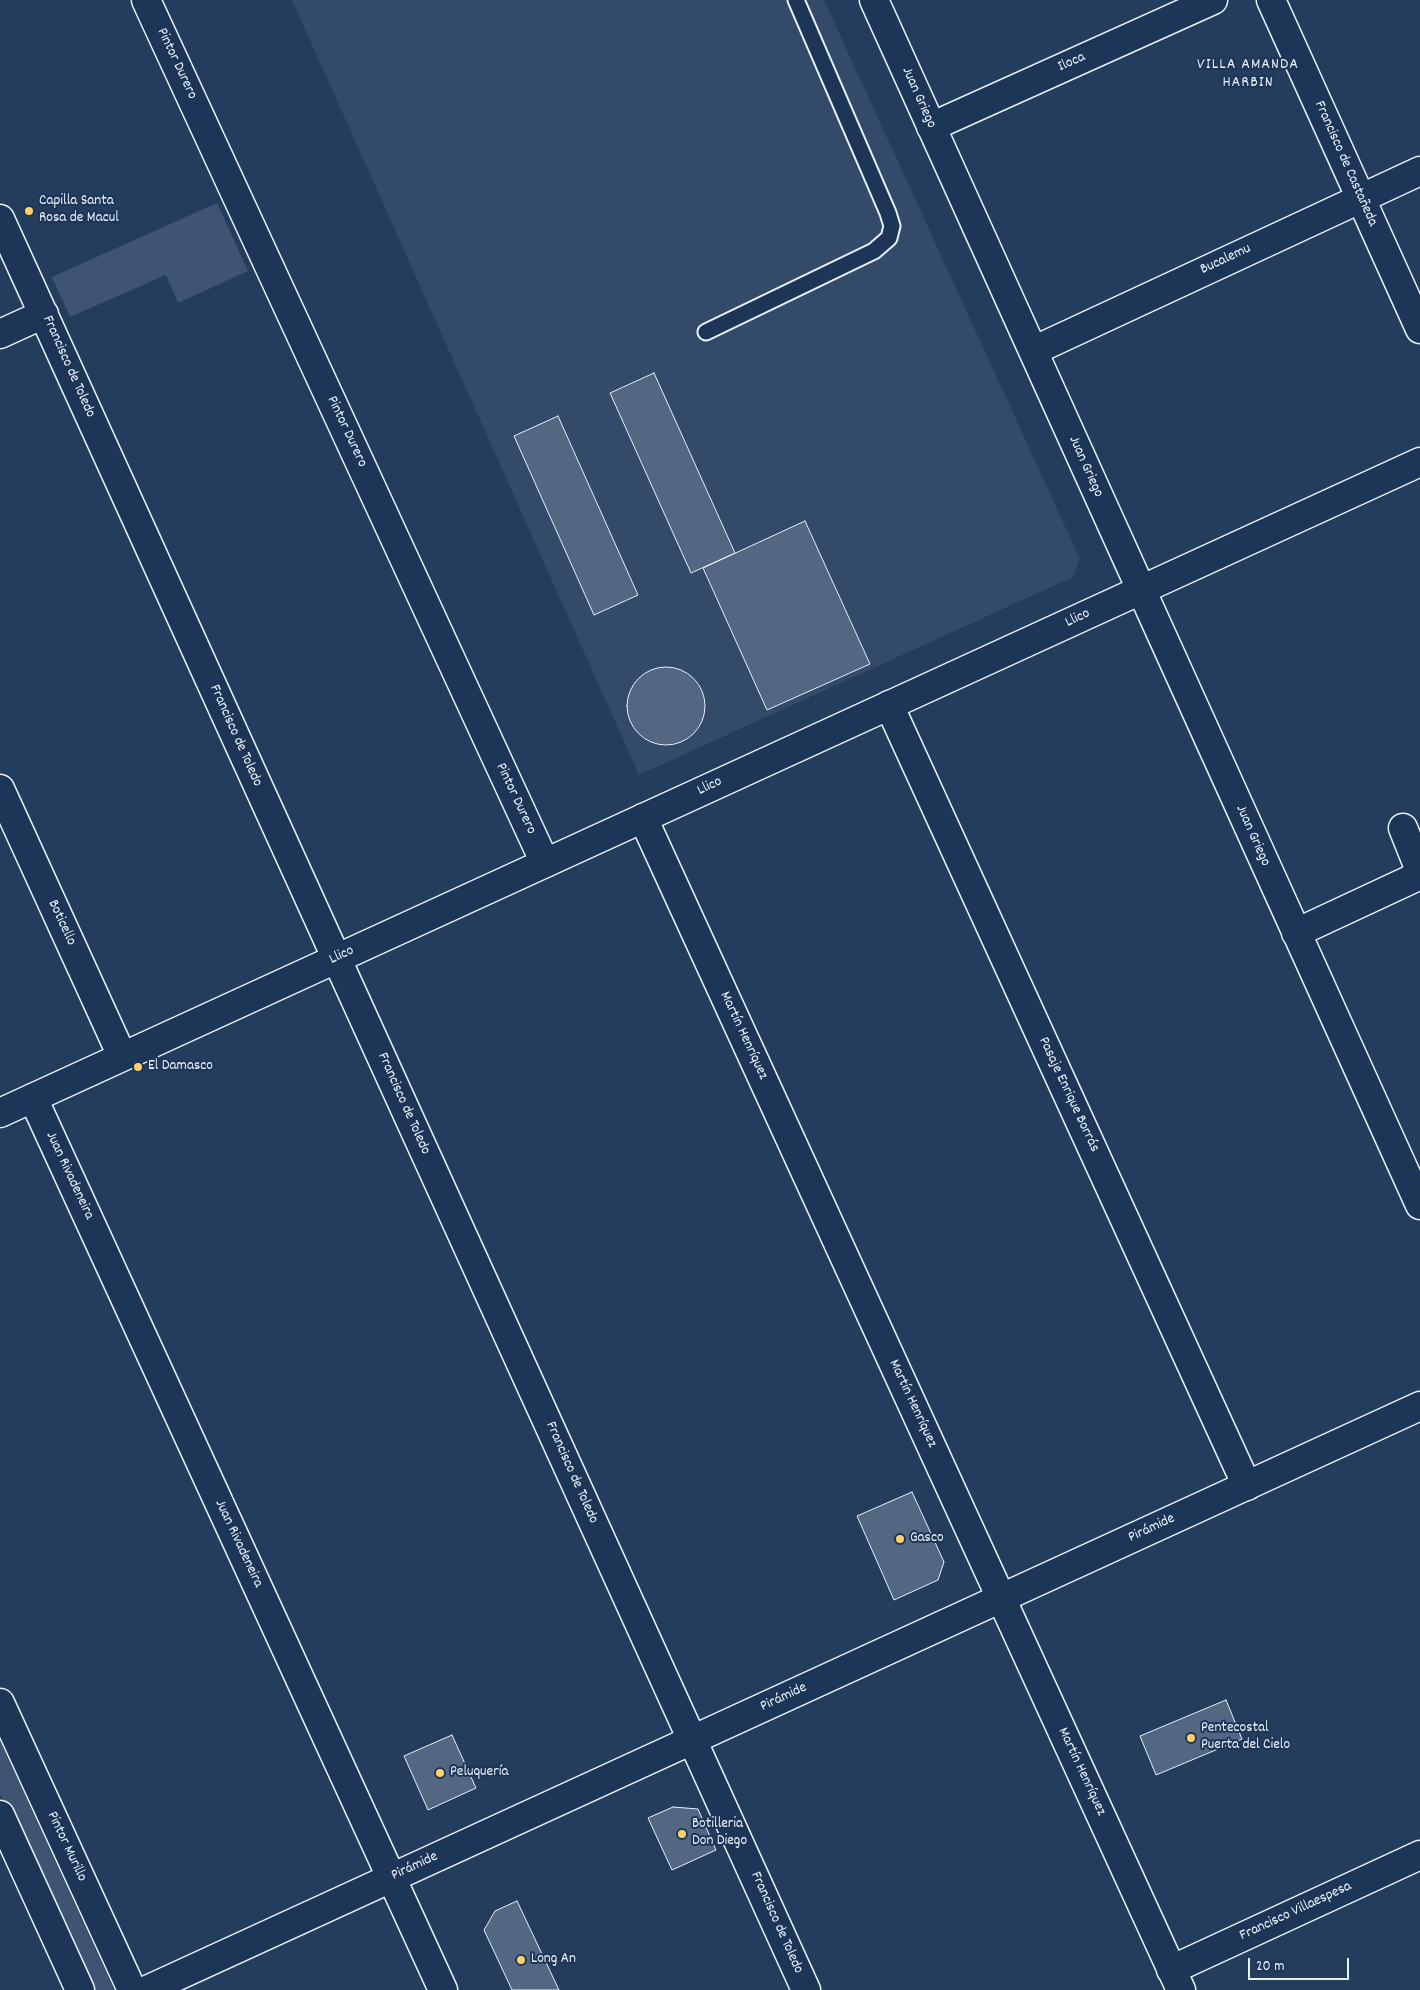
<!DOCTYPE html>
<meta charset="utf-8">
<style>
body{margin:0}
#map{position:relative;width:1420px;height:1990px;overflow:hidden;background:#253d5d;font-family:Dekko,sans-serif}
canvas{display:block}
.scale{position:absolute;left:1248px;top:1958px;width:101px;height:22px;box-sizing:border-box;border:2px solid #e8f1f8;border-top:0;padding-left:6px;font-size:15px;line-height:18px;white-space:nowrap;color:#e8f1f8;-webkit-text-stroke:4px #1d3557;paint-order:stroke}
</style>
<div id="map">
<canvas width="1420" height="1990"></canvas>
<div class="scale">20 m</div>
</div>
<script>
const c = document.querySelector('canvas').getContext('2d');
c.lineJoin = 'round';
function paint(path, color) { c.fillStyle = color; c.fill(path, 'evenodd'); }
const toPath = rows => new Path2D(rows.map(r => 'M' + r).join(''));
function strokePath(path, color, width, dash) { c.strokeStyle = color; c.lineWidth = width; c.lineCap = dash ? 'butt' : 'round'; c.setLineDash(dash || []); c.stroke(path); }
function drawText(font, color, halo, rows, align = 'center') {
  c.font = font + ' Dekko,sans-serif'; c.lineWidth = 4; c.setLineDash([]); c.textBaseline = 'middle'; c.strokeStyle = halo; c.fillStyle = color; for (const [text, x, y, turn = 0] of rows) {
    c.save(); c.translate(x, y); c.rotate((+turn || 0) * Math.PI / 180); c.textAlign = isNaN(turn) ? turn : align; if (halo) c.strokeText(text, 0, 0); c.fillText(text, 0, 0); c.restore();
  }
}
const built = toPath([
 [292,0,824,0,1080,559,1073,577,639,775]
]);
const green = toPath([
 [217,203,248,271,178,303,166,275,70,317,52,277],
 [0,1741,114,1990,90,1990,0,1794]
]);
const building = toPath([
 [654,373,735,553,691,573,610,393,654,373],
 [558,416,638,595,594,615,514,436,558,416],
 [805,521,870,664,767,710,703,568,805,521],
 '627 706a39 39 0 1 1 78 0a39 39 0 1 1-78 0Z',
 [912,1492,944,1562,938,1580,894,1600,857,1516,912,1492],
 [1226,1700,1242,1739,1156,1775,1140,1736,1226,1700],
 [452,1735,476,1788,428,1810,404,1756,452,1735],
 [673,1807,698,1809,716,1850,672,1870,648,1818,673,1807],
 [517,1901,559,1990,512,1990,484,1930,495,1911,517,1901]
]);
const lane = toPath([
 [706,332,874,251,889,238,892,226,888,213,796,0]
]);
const street = toPath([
 [146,0,545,863],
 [874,0,1420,1205],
 [1271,0,1420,329],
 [931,127,1213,0],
 [0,219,806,1990],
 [0,334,44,314],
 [1033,351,1420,171],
 [889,705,1247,1486],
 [0,789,122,1056],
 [643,818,1181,1990],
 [1296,933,1414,878,1418,868,1417,863,1403,828],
 [33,1098,443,1990],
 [0,1703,132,1990],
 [0,1815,80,1990],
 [1171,1970,1420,1855]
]);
const secondary = toPath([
 [0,1113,1420,462],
 [147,1990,1420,1406]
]);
const markers = [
 [29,211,5,"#ffd166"],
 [138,1067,5,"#ffd166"],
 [900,1539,5,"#ffd166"],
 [1191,1738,5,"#ffd166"],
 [440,1773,5,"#ffd166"],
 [682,1834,5,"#ffd166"],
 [521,1960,5,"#ffd166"]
];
const streetNames = [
 ["Iloca",1072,63,-24],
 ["Pintor Durero",176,64,65],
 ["Juan Griego",918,98,66],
 ["Francisco de Castañeda",1345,164,66],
 ["Bucalemu",1226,260,-25],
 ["Francisco de Toledo",68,367,66],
 ["Pintor Durero",346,432,65],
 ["Juan Griego",1085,467,66],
 ["Llico",1078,619,-25],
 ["Francisco de Toledo",235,736,66],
 ["Llico",710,787,-25],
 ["Pintor Durero",515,799,65],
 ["Juan Griego",1252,836,66],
 ["Boticello",61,923,65],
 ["Llico",342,956,-25],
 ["Martín Henríquez",743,1036,65],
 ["Pasaje Enrique Borrás",1068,1095,65],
 ["Francisco de Toledo",403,1104,66],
 ["Juan Rivadeneira",69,1176,65],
 ["Martín Henríquez",912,1404,65],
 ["Francisco de Toledo",571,1473,66],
 ["Pirámide",1152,1529,-25],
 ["Juan Rivadeneira",238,1544,65],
 ["Pirámide",784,1698,-25],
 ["Martín Henríquez",1081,1772,65],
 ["Pintor Murillo",66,1847,65],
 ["Pirámide",415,1867,-25],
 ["Francisco Villaespesa",1296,1912,-25],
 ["Francisco de Toledo",776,1923,66]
];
const poiNames = [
 ["Capilla Santa",39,202],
 ["Rosa de Macul",39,219],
 ["El Damasco",148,1067],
 ["Gasco",910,1539],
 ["Pentecostal",1201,1729],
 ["Puerta del Cielo",1201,1746],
 ["Peluquería",450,1773],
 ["Botilleria",692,1825],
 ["Don Diego",692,1842],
 ["Long An",531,1960]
];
const neighbourhoodNames = [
 ["VILLA AMANDA",1248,66],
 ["HARBIN",1248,84]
];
paint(built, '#334a68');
paint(green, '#3e5472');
paint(building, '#536782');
strokePath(building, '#e8f1f8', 1);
strokePath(lane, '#e8f1f8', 19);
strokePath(street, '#e8f1f8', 31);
strokePath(secondary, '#e8f1f8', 31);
strokePath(lane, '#1d3557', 15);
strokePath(street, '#1d3557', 28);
strokePath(secondary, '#1d3557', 28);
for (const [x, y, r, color] of markers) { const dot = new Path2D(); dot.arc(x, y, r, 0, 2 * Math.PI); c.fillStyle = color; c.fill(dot); strokePath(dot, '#1d3557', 2); }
drawText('15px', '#e8f1f8', '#1d3557', streetNames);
drawText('15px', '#e8f1f8', '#1d3557', poiNames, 'left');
c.letterSpacing = '1px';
drawText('16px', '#e8f1f8', '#1d3557', neighbourhoodNames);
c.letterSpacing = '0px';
</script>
